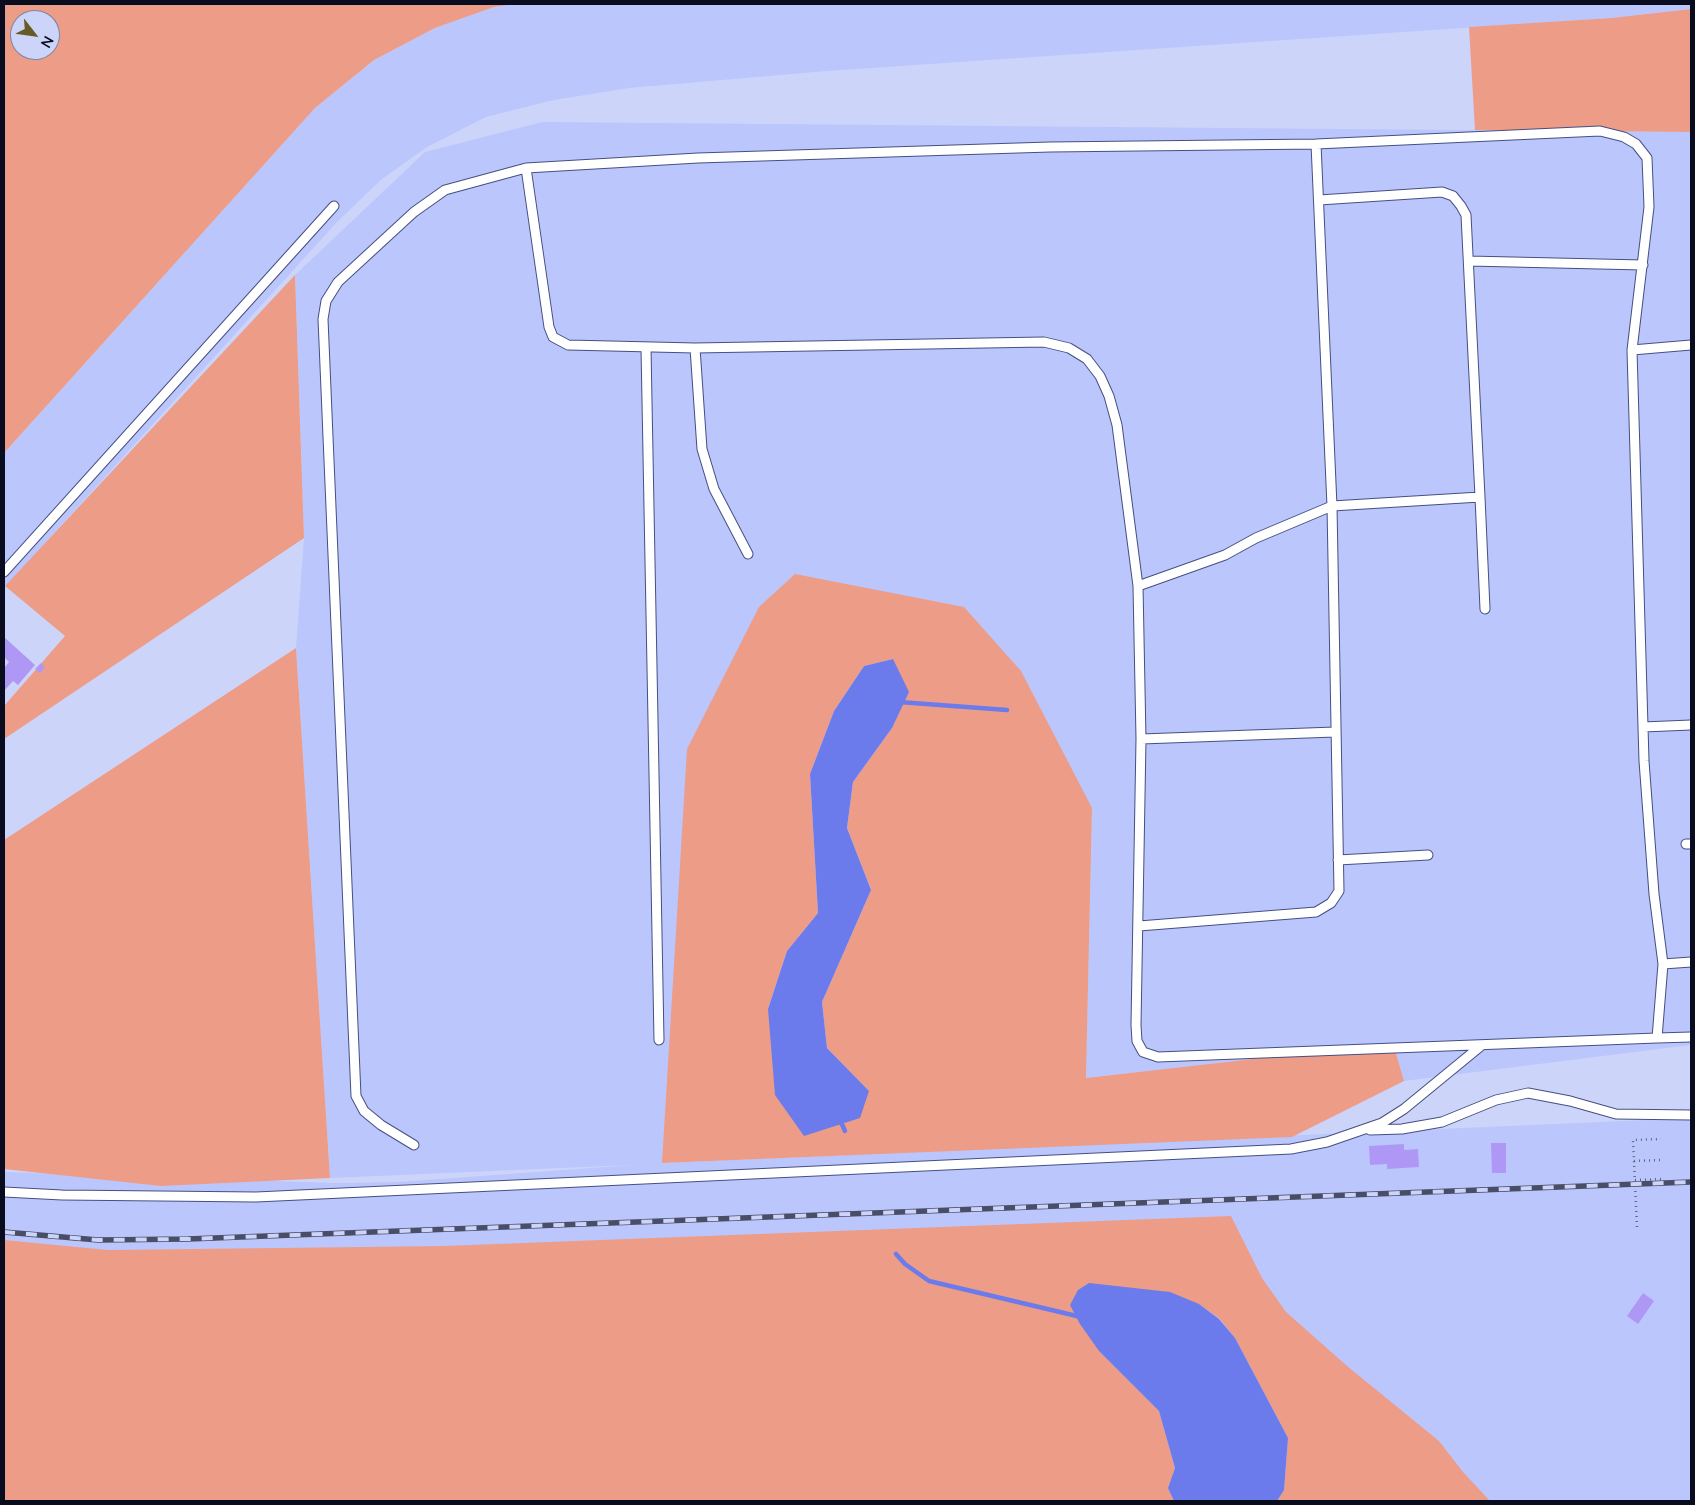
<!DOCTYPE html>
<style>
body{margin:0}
#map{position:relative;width:1695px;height:1505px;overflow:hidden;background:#ccd5f9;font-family:Lato,sans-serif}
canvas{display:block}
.frame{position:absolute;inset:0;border:5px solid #090c1f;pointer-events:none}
.north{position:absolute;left:10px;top:10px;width:50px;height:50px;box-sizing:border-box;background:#ccd5f9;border:1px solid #7e85a2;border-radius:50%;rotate:120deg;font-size:14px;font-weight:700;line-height:20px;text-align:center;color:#090c1f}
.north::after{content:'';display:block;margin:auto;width:18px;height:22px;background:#685a27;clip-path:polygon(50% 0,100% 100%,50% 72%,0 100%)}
</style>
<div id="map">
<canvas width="1695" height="1505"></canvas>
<div class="frame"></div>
<div class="north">N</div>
</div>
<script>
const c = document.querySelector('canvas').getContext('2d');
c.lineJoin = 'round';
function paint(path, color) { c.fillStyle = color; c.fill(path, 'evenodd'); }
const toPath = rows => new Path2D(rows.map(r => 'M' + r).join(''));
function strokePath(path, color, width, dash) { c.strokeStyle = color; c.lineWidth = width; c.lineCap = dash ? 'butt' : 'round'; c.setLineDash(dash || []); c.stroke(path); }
const built = toPath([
 [516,4,1691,4,1691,9,1611,18,827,71,629,88,554,100,486,117,427,147,382,179,338,221,4,588,4,453,315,108,374,60,435,28,494,7],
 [542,122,1691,132,1691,1045,1404,1081,1393,1043,1086,1078,1092,808,795,574,662,1163,1691,1118,1691,1501,4,1501,4,1172,334,1183,398,1182,632,1165,330,1178,296,648,304,538,295,275,425,152]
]);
const green = toPath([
 [4,4,516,4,494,7,435,28,374,60,315,108,4,453],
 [20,20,50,20,50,50,20,50],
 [1691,9,1691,132,1475,130,1469,27,1611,18],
 [295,275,304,538,4,739,4,706,65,636,5,586],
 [795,574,964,607,1021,671,1092,808,1086,1078,1393,1043,1404,1081,1292,1137,662,1163,687,749,759,607],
 [893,659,892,728,853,782,847,828,871,890,822,1002,827,1048,869,1091,768,1009,787,951,818,913,810,774,834,711,864,666],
 [296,648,330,1178,161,1186,4,1169,4,840],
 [1231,1216,1262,1278,1286,1312,1347,1366,1439,1441,1463,1472,1490,1501,1277,1501,1284,1490,1288,1438,1235,1338,1220,1319,1199,1304,1099,1351,1159,1411,1175,1468,1168,1488,1174,1501,4,1501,4,1240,108,1250,444,1246]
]);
const water = toPath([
 [893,659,909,692,892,728,853,782,847,828,871,890,822,1002,827,1048,869,1091,860,1118,804,1136,775,1095,768,1009,787,951,818,913,810,774,834,711,864,666],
 [1089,1283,1170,1292,1199,1304,1219,1319,1235,1338,1288,1438,1284,1490,1277,1501,1174,1501,1168,1488,1175,1468,1159,1411,1099,1351,1080,1324,1070,1305,1078,1290]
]);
const stream = toPath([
 [899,702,1007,710],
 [840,1120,845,1131],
 [896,1254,905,1264,929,1281,1081,1317]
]);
const building = toPath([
 [4,637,35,665,18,685,13,681,4,691,4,668,9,662,4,657],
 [41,663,45,667,40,673,35,669],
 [1491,1143,1506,1143,1506,1173,1492,1173],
 [1404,1144,1404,1150,1418,1149,1419,1167,1387,1169,1387,1164,1370,1165,1369,1146],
 [1643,1293,1654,1301,1638,1324,1627,1316]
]);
const path = toPath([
 [1634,1161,1662,1160],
 [1635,1180,1663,1179]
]);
const lane = toPath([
 [526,168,549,327,553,337,568,345,695,348,1044,342,1069,348,1087,359,1100,376,1109,396,1117,425,1138,586,1141,739,1136,1025,1137,1041,1143,1052,1158,1057,1657,1038,1663,964,1654,894,1644,761,1632,350,1691,345],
 [1469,261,1643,265],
 [646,348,659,1040],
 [695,348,702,449,714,489,748,554],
 [1480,497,1485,609],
 [4,572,334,206],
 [1138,586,1225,555,1256,538,1332,506,1480,497,1466,215,1461,206,1453,196,1442,192,1319,200],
 [1643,727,1691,725],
 [1141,739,1335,732],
 [1686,844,1691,844],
 [1338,860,1428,855],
 [1139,926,1316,912,1331,903,1339,891,1332,506,1316,144],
 [1663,964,1691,962],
 [1657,1038,1691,1037],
 [1370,1130,1402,1129,1442,1122,1496,1100,1528,1093,1570,1101,1616,1114,1691,1115],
 [414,1145,381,1125,364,1111,356,1096,323,319,326,301,338,282,414,212,445,190,526,168,698,158,1050,147,1316,144,1600,131,1624,137,1636,144,1647,158,1649,207,1632,350],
 [4,1192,62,1195,256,1197,1291,1149,1327,1142,1382,1123,1404,1109,1482,1045]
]);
const rail = toPath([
 [4,1232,98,1240,188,1239,1691,1182]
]);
const pathBridge = toPath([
 [1637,1227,1633,1140,1661,1139]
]);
paint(built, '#bbc7fc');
paint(green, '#ed9c88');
paint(water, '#6b7beb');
strokePath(stream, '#6b7beb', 4.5);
paint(building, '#af98f5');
strokePath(lane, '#454f81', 11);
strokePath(path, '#616782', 2.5, [1, 4]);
strokePath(lane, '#fff', 9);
strokePath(rail, '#494d66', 5.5);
strokePath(rail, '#ccd5f9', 4, [11]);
strokePath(pathBridge, '#616782', 2.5, [1, 4]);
</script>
